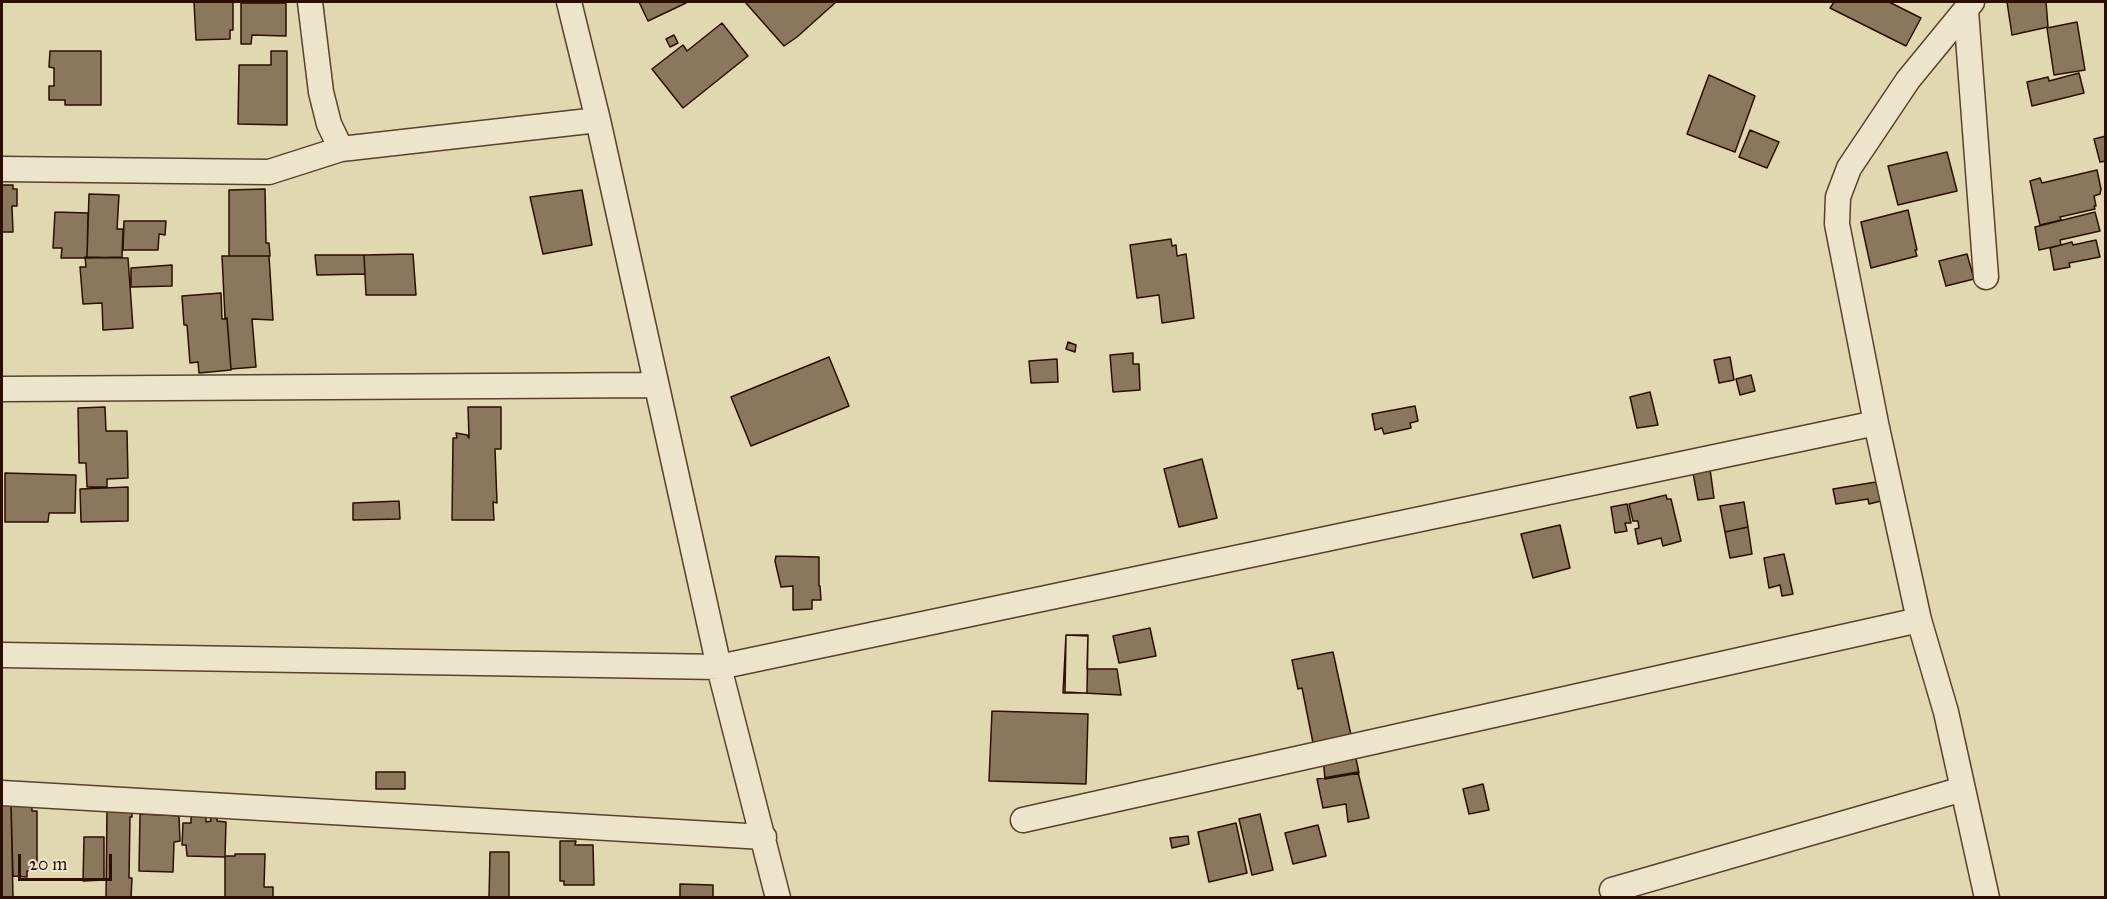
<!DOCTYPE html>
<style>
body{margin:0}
#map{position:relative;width:2107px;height:899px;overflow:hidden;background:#e1d7b0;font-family:"IM FELL Great Primer",serif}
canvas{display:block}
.frame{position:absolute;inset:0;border:3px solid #2c0f00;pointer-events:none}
.scale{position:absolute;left:18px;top:854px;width:94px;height:27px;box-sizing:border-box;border:3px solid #2c0f00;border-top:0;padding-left:8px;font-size:18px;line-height:21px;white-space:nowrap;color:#2c0f00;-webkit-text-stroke:4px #ece5cc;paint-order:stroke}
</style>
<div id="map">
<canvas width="2107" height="899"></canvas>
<div class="frame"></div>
<div class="scale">20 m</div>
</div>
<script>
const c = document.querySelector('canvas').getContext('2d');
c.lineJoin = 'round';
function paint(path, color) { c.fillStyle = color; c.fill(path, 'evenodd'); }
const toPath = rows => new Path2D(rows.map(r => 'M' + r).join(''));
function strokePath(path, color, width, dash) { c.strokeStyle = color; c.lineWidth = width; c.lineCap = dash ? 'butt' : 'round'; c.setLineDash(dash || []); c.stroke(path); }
const building = toPath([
 [194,2,233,2,233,30,230,30,230,39,196,40,194,2],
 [639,2,685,2,686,3,648,21,639,2],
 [745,2,836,2,797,37,784,46,745,2],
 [1834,2,1889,2,1921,18,1906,46,1830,8,1834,2],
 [2007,2,2046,2,2048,27,2012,35,2007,2],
 [241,3,286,3,286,36,252,35,251,44,241,44,241,3],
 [2077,22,2085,70,2054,75,2047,28,2077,22],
 [722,23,748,56,683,108,652,69,683,45,687,51,722,23],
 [674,35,678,43,670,47,666,39,674,35],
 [50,51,101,51,101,105,65,105,65,100,49,100,49,86,54,86,54,68,49,67,50,51],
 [271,51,287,51,287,125,238,124,239,65,271,65,271,51],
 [2079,73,2084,93,2032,106,2027,82,2048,77,2049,81,2079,73],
 [1709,75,1755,96,1735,152,1687,134,1709,75],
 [1750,130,1779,142,1767,168,1739,157,1750,130],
 [2106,136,2106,161,2100,162,2094,139,2106,136],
 [1947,152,1957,191,1898,205,1888,166,1947,152],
 [2097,170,2101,189,2100,194,2094,196,2096,206,2094,206,2095,209,2060,217,2061,220,2040,225,2030,181,2040,178,2042,183,2097,170],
 [2,185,13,185,13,189,17,189,17,206,12,206,13,232,2,232,2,185],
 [265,189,266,243,269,243,270,256,229,256,229,190,265,189],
 [582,190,592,245,543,254,530,197,582,190],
 [89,194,119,195,117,229,123,229,122,257,87,258,89,194],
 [1908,210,1917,250,1915,250,1917,256,1871,268,1861,222,1908,210],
 [55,212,88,213,87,258,61,258,62,248,53,248,55,212],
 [2095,212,2100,231,2060,240,2061,245,2039,250,2035,227,2095,212],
 [124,221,166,221,165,235,159,234,158,250,123,250,124,221],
 [1171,239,1172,246,1176,245,1177,256,1186,254,1194,318,1162,323,1159,295,1137,298,1130,245,1171,239],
 [2096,240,2100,257,2069,263,2070,267,2054,270,2050,248,2072,242,2073,245,2096,240],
 [413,254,416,295,366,295,364,255,413,254],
 [1967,254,1974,279,1946,286,1939,261,1967,254],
 [315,255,364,255,365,274,317,275,315,255],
 [222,256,269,256,273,320,252,319,256,367,231,369,227,318,225,318,222,256],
 [85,257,128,258,133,328,103,330,102,303,83,304,80,267,86,267,85,257],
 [172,265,172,286,131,287,131,268,172,265],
 [221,293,222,319,227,319,231,370,199,373,198,362,190,363,187,325,184,325,182,296,221,293],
 [1068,342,1076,345,1075,352,1066,349,1068,342],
 [1133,353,1133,364,1139,364,1140,390,1113,392,1110,355,1133,353],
 [829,357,849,406,751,446,731,397,829,357],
 [1730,357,1734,380,1719,383,1714,360,1730,357],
 [1057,359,1058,382,1031,383,1029,361,1057,359],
 [1751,375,1755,391,1740,395,1736,379,1751,375],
 [1650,392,1658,425,1637,428,1630,397,1650,392],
 [1415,406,1418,421,1410,423,1411,428,1384,434,1382,428,1375,430,1372,414,1415,406],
 [105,407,106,431,127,431,128,478,107,479,107,487,87,487,86,463,79,463,78,408,105,407],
 [468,407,501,407,501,449,495,449,497,503,493,502,494,520,452,520,453,438,457,438,456,433,467,435,469,438,468,407],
 [1202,459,1217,518,1179,527,1164,469,1202,459],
 [1710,469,1714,498,1698,500,1693,473,1710,469],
 [5,473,76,475,75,513,49,513,48,522,5,522,5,473],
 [1876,482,1881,501,1869,504,1868,499,1836,504,1833,489,1876,482],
 [128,487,128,521,81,522,80,489,128,487],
 [1666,495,1667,499,1671,499,1681,541,1663,546,1661,538,1638,544,1635,529,1639,528,1638,521,1633,521,1629,504,1666,495],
 [399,501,400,519,353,520,353,503,399,501],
 [1744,502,1748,527,1725,532,1720,506,1744,502],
 [1627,504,1631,523,1625,523,1627,531,1615,533,1611,507,1627,504],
 [1560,525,1570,568,1533,578,1521,534,1560,525],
 [1748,527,1752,554,1730,558,1725,532,1748,527],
 [1784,554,1793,594,1782,596,1780,585,1769,588,1764,558,1784,554],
 [776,556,819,557,819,586,820,586,821,600,812,600,812,609,793,610,793,586,781,587,775,561,776,556],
 [1150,628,1156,656,1119,663,1113,636,1150,628],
 [1066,635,1088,635,1087,669,1117,669,1121,695,1065,692,1066,635],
 [1066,635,1088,636,1087,693,1063,693,1066,635],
 [1333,652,1351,735,1313,743,1302,688,1298,689,1292,660,1333,652],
 [992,711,1088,714,1086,784,989,781,992,711],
 [1355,754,1359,773,1325,779,1323,758,1355,754],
 [376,772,405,772,405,789,376,789,376,772],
 [1358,772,1369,818,1348,822,1346,804,1323,808,1317,779,1358,772],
 [1483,784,1489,810,1469,814,1463,789,1483,784],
 [2,803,11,804,13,898,2,898,2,803],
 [11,803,32,805,32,811,37,811,37,871,27,871,27,877,13,876,11,803],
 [132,807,132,817,130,817,129,878,132,878,131,898,106,898,107,808,132,807],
 [166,811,166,815,179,816,180,841,174,842,173,872,139,871,140,814,163,815,162,812,166,811],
 [191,813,206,814,206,822,211,821,210,816,217,817,217,821,226,822,225,857,187,856,186,845,182,845,183,823,191,823,191,813],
 [1260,814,1273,870,1252,875,1239,819,1260,814],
 [1236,823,1247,873,1209,882,1198,832,1236,823],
 [1318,825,1326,856,1293,864,1285,833,1318,825],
 [1188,836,1189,844,1172,848,1170,838,1188,836],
 [84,837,104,837,104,880,83,881,84,837],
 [560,841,576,841,575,845,593,845,594,885,564,885,564,881,560,881,560,841],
 [490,852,509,852,509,898,489,898,490,852],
 [235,854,265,854,264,887,273,887,273,898,225,898,225,856,235,856,235,854],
 [680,884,713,885,713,898,680,898,680,884]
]);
const street = toPath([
 [310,2,321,92,329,124,341,149],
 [569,2,598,120,719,667,778,898],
 [1972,2,1908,80,1849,168,1838,197,1837,224,1876,423,1919,620,1946,712,1987,898],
 [1966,11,1986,277],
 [2,169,269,172,341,149,598,120],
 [2,389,656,385],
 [2,655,719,667,1876,423],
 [2,793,764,837],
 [1023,820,1919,620],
 [1612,890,1963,789]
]);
paint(building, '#8a775c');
strokePath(building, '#2c0f00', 1.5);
strokePath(street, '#59412c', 27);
strokePath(street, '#ece5cc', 24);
</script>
